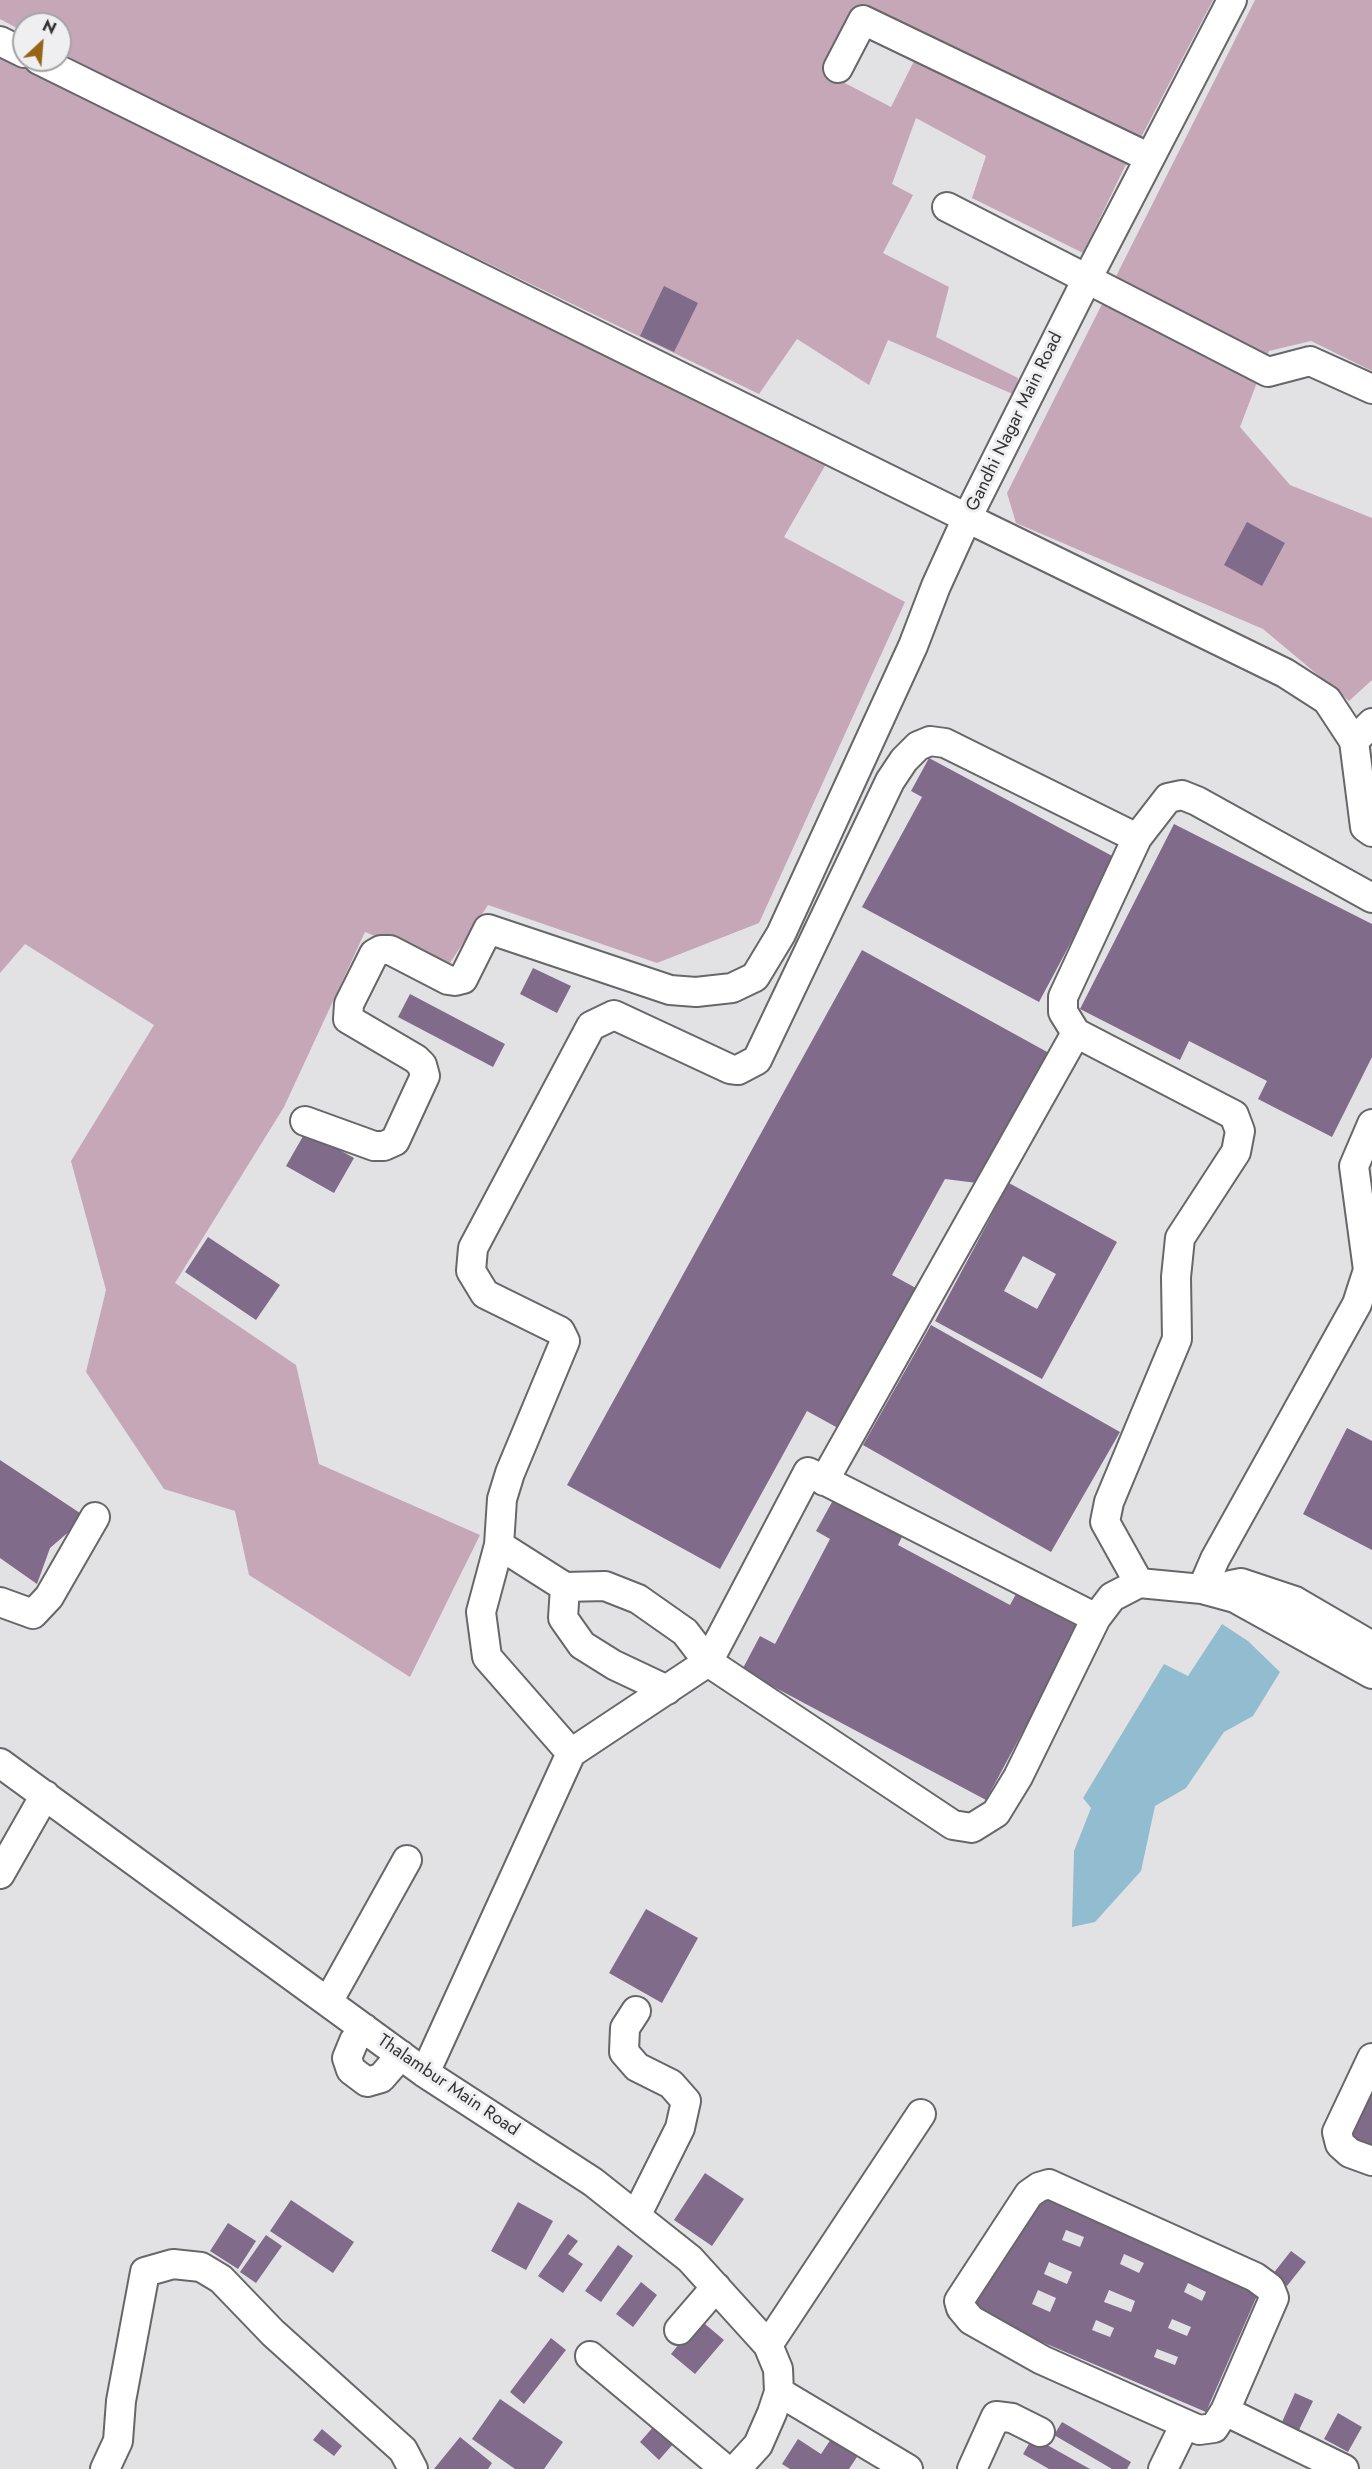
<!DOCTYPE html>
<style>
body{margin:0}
#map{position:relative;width:1372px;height:2469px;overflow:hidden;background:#e2e2e5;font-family:Jost,sans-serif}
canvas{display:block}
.north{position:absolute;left:12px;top:12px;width:60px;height:60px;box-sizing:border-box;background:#efeff2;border:2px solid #a4a4a6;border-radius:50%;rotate:26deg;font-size:16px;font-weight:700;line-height:24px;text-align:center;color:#333334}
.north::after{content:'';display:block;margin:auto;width:21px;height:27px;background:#966317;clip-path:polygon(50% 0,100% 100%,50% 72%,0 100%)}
</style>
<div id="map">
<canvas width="1372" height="2469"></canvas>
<div class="north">N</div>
</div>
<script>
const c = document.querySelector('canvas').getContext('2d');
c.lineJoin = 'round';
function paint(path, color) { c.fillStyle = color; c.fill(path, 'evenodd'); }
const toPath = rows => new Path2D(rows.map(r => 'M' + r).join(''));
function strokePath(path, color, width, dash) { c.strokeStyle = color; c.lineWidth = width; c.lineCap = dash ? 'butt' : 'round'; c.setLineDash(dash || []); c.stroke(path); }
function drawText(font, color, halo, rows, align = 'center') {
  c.font = font + ' Jost,sans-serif'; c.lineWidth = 6; c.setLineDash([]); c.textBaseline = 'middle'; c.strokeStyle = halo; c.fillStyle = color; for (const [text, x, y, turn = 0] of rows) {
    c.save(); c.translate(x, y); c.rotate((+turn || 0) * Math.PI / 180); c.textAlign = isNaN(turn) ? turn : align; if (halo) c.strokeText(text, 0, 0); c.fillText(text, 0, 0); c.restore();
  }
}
const green = toPath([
 [0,0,1213,0,1137,145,875,17,841,81,891,107,918,53,1129,158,1083,253,972,198,986,156,916,118,892,184,913,195,883,253,949,287,936,337,1018,378,1015,395,888,340,869,385,797,339,759,394,151,101,60,52,60,24,24,24,24,32,0,19],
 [1255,0,1372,0,1372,371,1311,341,1269,351,1240,427,1290,485,1372,518,1372,680,1349,701,1263,629,1016,523,1007,493],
 [0,52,826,464,784,537,905,602,759,923,657,963,488,905,448,966,365,932,284,1107,175,1283,296,1365,319,1464,480,1535,410,1677,249,1575,235,1511,164,1489,86,1372,106,1290,71,1161,154,1025,25,944,0,973]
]);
const water = toPath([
 [1222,1624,1248,1641,1280,1672,1253,1716,1224,1732,1186,1788,1155,1806,1141,1871,1095,1922,1072,1927,1074,1851,1091,1808,1083,1798,1164,1664,1188,1676]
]);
const building = toPath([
 [664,286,698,303,674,352,640,336],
 [1247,522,1285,543,1262,586,1224,565],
 [929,758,1116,858,1039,1002,862,907,922,797,911,791],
 [1174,824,1372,924,1372,1057,1332,1137,1258,1099,1267,1081,1189,1041,1180,1060,1080,1009],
 [862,950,1049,1053,977,1183,945,1179,892,1275,925,1293,847,1433,807,1411,720,1569,567,1485],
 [533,968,571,986,557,1013,520,994],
 [410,994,505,1044,493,1067,398,1017],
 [306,1131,354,1158,334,1193,286,1166],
 [1009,1183,1117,1242,1042,1379,935,1321],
 [1023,1256,1056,1274,1037,1309,1004,1291],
 [208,1237,280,1285,256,1320,185,1272],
 [931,1325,1120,1432,1051,1552,863,1445],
 [1347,1428,1372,1441,1372,1550,1303,1514],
 [0,1460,86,1517,50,1548,37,1584,0,1558],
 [837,1493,906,1529,898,1545,1010,1605,1016,1594,1079,1627,986,1800,742,1670,760,1636,775,1644,830,1539,816,1531],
 [646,1909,698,1938,662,2003,609,1973],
 [1372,2081,1372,2153,1347,2142],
 [705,2173,744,2199,712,2246,674,2220],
 [1040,2191,1260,2289,1206,2412,967,2310],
 [1066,2230,1084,2237,1080,2247,1062,2240],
 [1124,2254,1144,2263,1139,2273,1120,2264],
 [1049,2262,1072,2272,1067,2284,1044,2274],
 [1188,2283,1206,2292,1202,2301,1184,2292],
 [1038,2290,1056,2298,1050,2312,1032,2304],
 [1109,2290,1135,2301,1131,2312,1104,2302],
 [1172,2319,1191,2327,1187,2336,1168,2328],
 [1096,2320,1114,2328,1110,2337,1092,2330],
 [1157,2349,1178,2357,1175,2365,1154,2357],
 [291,2200,354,2242,333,2273,270,2231],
 [518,2202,553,2221,526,2270,491,2251],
 [228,2223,256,2241,238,2269,210,2251],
 [568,2234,578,2241,568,2254,583,2264,563,2293,538,2276],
 [266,2235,282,2246,256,2283,240,2272],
 [618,2245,633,2256,601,2302,585,2291],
 [1291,2251,1306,2262,1287,2286,1272,2275],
 [641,2282,657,2295,633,2327,616,2314],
 [699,2319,724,2340,695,2374,671,2354],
 [551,2338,566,2350,524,2404,510,2392],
 [1295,2393,1313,2401,1299,2430,1282,2422],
 [500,2399,563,2442,544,2469,515,2469,472,2439],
 [1338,2413,1362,2427,1348,2452,1324,2439],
 [1062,2422,1131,2462,1127,2469,1112,2469,1054,2435],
 [655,2425,674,2443,659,2460,640,2442],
 [322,2429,342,2446,334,2456,313,2440],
 [833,2436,859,2454,849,2469,790,2469,782,2464,798,2439,821,2454],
 [460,2437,492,2463,488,2469,434,2469],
 [1033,2437,1090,2469,1049,2469,1023,2454]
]);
const minor = toPath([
 [1232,0,1087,279,967,518,1285,673,1327,700,1354,741,1365,827,1372,832],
 [0,41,24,53],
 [39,60,967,518,936,586,913,646,781,934,755,977,732,988,696,992,670,990,488,929,463,979,455,981,448,980,390,950,381,950,374,954,349,1004,348,1019,416,1059,422,1065,425,1076,395,1141,384,1146,374,1146,305,1121],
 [838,68,863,20,1150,158],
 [947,207,1268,372,1310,361,1372,389],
 [1354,741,1372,723],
 [1076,1033,1234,1115,1240,1131,1236,1152,1180,1238,1176,1277,1177,1339,1109,1502,1105,1522,1139,1583],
 [824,1481,1076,1033,1063,1012,1063,997,1137,838,1168,798,1182,795,1197,801,1372,898],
 [1231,1585,1241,1583,1295,1601,1372,1646],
 [565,1587,563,1618,582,1645,614,1665,667,1690],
 [1202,1589,1215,1559,1357,1304,1368,1270,1354,1166,1372,1124],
 [0,1602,33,1614,49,1597,95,1517],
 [1096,1618,808,1472,708,1662,953,1825,972,1828,996,1813,1018,1777,1096,1618,1112,1597,1139,1583,1202,1589,1235,1598,1372,1674],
 [571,1753,487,1657,481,1612,499,1545,502,1499,510,1473,565,1341,560,1331,485,1294,471,1271,473,1248,591,1026,614,1015,730,1069,738,1070,757,1060,890,781,904,760,918,746,930,741,945,743,1137,838],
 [0,1763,425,2073,593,2182,690,2259,768,2345,778,2369,779,2392,772,2413,758,2445,736,2469],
 [0,1874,45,1795],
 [328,2002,407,1860],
 [364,2028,354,2041,347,2058,351,2070,367,2082,381,2078,401,2055],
 [1372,2058,1337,2132,1340,2144,1350,2153,1372,2161],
 [425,2073,571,1753,708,1662,685,1632,638,1599,605,1586,565,1587,499,1545],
 [1049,2184,1255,2277,1270,2288,1274,2298,1225,2411,1214,2428,1199,2430,1042,2360,971,2320,961,2308,959,2301,1029,2194,1039,2187,1049,2184],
 [636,2216,680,2128,686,2101,671,2084,637,2067,624,2052,625,2028,636,2011],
 [679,2330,716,2287],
 [768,2345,921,2114],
 [590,2356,725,2469],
 [779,2392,908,2469],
 [1225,2411,1344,2469],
 [105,2469,118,2441,121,2401,145,2272,173,2264,201,2267,221,2279,273,2333,403,2450,413,2469],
 [972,2469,996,2416,1012,2418,1040,2432],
 [1163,2469,1185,2424]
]);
const streetNames = [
 ["Gandhi Nagar Main Road",1015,422,-64],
 ["Thalambur Main Road",448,2086,34]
];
paint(green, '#c6a7b8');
paint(water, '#92bcd0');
paint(building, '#806b8a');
strokePath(minor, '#676769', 32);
strokePath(minor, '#fff', 28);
drawText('18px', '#333334', '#efeff2', streetNames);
</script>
